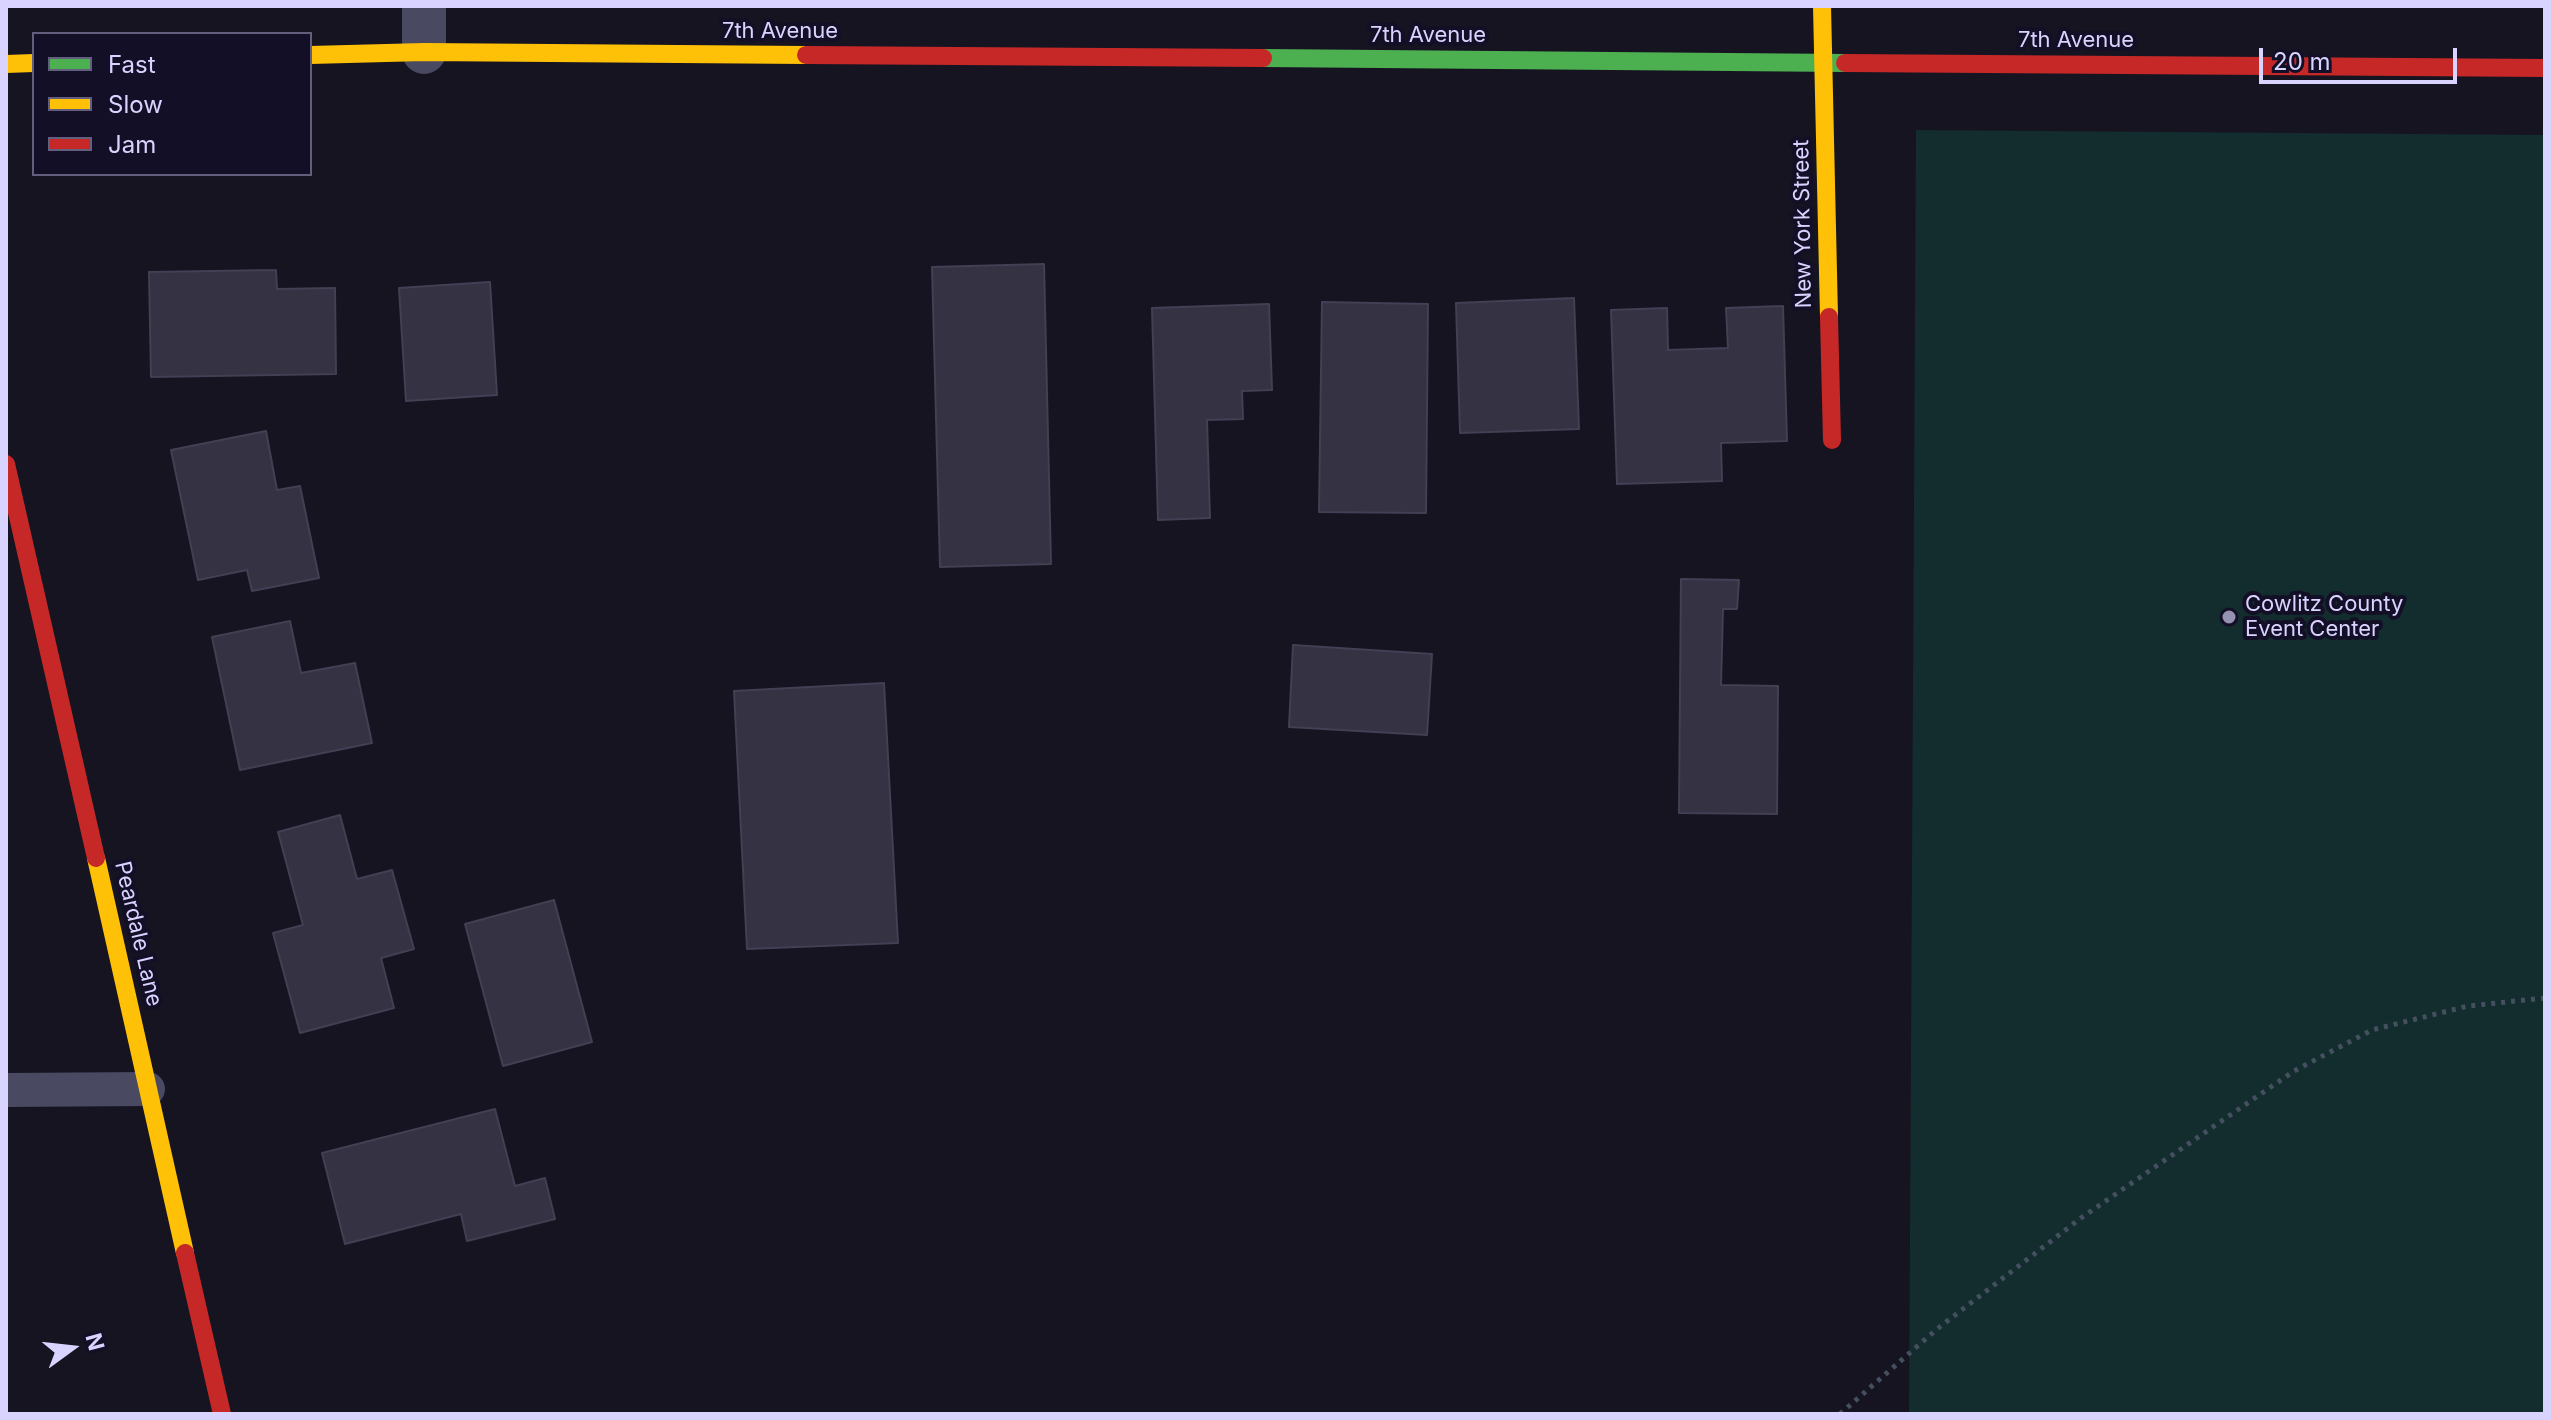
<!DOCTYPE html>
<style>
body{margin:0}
#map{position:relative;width:2551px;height:1420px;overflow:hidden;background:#161421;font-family:Inter,sans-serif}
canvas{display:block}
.frame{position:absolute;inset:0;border:8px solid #d9d4ff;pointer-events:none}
.legend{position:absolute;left:32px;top:32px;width:280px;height:144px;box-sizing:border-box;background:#130f26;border:2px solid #625e7d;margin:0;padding:10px 14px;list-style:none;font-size:24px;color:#d9d4ff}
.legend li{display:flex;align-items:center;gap:16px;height:40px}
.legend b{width:40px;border:2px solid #625e7d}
.north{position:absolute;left:32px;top:1308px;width:80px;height:80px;-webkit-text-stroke:6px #130f26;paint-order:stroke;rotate:75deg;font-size:22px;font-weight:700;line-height:32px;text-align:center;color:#d9d4ff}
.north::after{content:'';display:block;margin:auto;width:28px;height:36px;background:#d9d4ff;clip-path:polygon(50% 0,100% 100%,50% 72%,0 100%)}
.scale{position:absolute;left:2259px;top:48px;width:198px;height:36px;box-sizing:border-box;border:4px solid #d9d4ff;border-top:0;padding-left:10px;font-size:24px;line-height:28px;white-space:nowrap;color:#d9d4ff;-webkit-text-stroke:6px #130f26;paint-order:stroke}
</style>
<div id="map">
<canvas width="2551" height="1420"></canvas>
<div class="frame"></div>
<ul class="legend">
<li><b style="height:10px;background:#4caf50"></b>Fast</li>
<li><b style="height:10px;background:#ffc107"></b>Slow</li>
<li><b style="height:10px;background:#c62828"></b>Jam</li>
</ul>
<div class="north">N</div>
<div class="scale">20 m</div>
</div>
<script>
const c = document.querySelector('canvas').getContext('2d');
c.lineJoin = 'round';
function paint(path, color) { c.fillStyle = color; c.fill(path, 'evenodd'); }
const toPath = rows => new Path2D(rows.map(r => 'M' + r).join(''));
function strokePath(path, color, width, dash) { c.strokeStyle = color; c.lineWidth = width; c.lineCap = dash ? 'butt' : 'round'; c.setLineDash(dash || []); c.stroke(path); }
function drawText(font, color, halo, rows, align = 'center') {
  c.font = font + ' Inter,sans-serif'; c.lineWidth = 8; c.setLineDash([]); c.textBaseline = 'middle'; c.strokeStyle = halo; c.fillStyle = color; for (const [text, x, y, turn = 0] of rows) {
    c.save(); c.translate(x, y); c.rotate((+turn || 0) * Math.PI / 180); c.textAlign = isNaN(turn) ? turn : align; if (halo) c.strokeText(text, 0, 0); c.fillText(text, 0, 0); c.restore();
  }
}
const green = toPath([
 [1916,130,2545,135,2545,1414,1909,1414]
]);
const building = toPath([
 [1044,264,1051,564,940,567,932,267,1044,264],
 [276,270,277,289,335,288,336,374,151,377,149,272,276,270],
 [490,282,497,395,406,401,399,288,490,282],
 [1574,298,1579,429,1460,433,1456,303,1574,298],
 [1322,302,1428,304,1426,513,1319,512,1322,302],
 [1269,304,1272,390,1242,391,1243,419,1207,420,1210,518,1158,520,1152,308,1269,304],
 [1783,306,1787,441,1721,443,1722,481,1617,484,1611,310,1667,308,1668,350,1728,348,1726,308,1783,306],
 [266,431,277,490,300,486,319,578,252,591,247,570,198,580,171,450,266,431],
 [1681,579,1739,580,1737,609,1723,609,1721,685,1778,686,1777,814,1679,813,1681,579],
 [290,621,301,673,355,663,372,743,240,770,212,637,290,621],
 [1293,645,1432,654,1427,735,1289,727,1293,645],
 [884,683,898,943,747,949,734,691,884,683],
 [340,815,357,879,392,870,414,949,381,958,394,1008,300,1033,273,933,303,925,278,832,340,815],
 [554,900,592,1042,503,1066,465,924,554,900],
 [495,1109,515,1186,545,1178,555,1219,467,1241,461,1214,345,1244,322,1153,495,1109]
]);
const path = toPath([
 [1840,1414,1937,1329,2081,1218,2294,1071,2372,1030,2468,1006,2545,998]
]);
const lane = toPath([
 [6,1090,148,1089]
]);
const street = toPath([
 [424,52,424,6]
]);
const fast = toPath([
 [1263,58,1845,63]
]);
const slow = toPath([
 [1822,6,1829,317],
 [310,55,424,52,806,55],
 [6,64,34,63],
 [96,858,185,1253]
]);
const jam = toPath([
 [806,55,1263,58],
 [1845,63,2545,68],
 [1829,317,1832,440],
 [6,464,96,858],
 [185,1253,222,1414]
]);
const markers = [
 [2229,617,8,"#9591b1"]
];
const streetNames = [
 ["7th Avenue",780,31],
 ["7th Avenue",1428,35],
 ["7th Avenue",2076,40],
 ["New York Street",1803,224,-91],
 ["Peardale Lane",138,934,77]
];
const poiNames = [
 ["Cowlitz County",2245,604],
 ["Event Center",2245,629]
];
paint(green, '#132c2d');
paint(building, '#343243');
strokePath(building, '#433f54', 2);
strokePath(path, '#44505f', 5, [4, 6]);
strokePath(lane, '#4a4962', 34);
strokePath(street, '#4a4962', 44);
strokePath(fast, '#4caf50', 18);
strokePath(slow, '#ffc107', 18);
strokePath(jam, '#c62828', 18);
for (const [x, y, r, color] of markers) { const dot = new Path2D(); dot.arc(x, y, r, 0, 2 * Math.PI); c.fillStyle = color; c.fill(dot); strokePath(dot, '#130f26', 3); }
drawText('22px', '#d9d4ff', '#130f26', streetNames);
drawText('22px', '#d9d4ff', '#130f26', poiNames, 'left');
</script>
